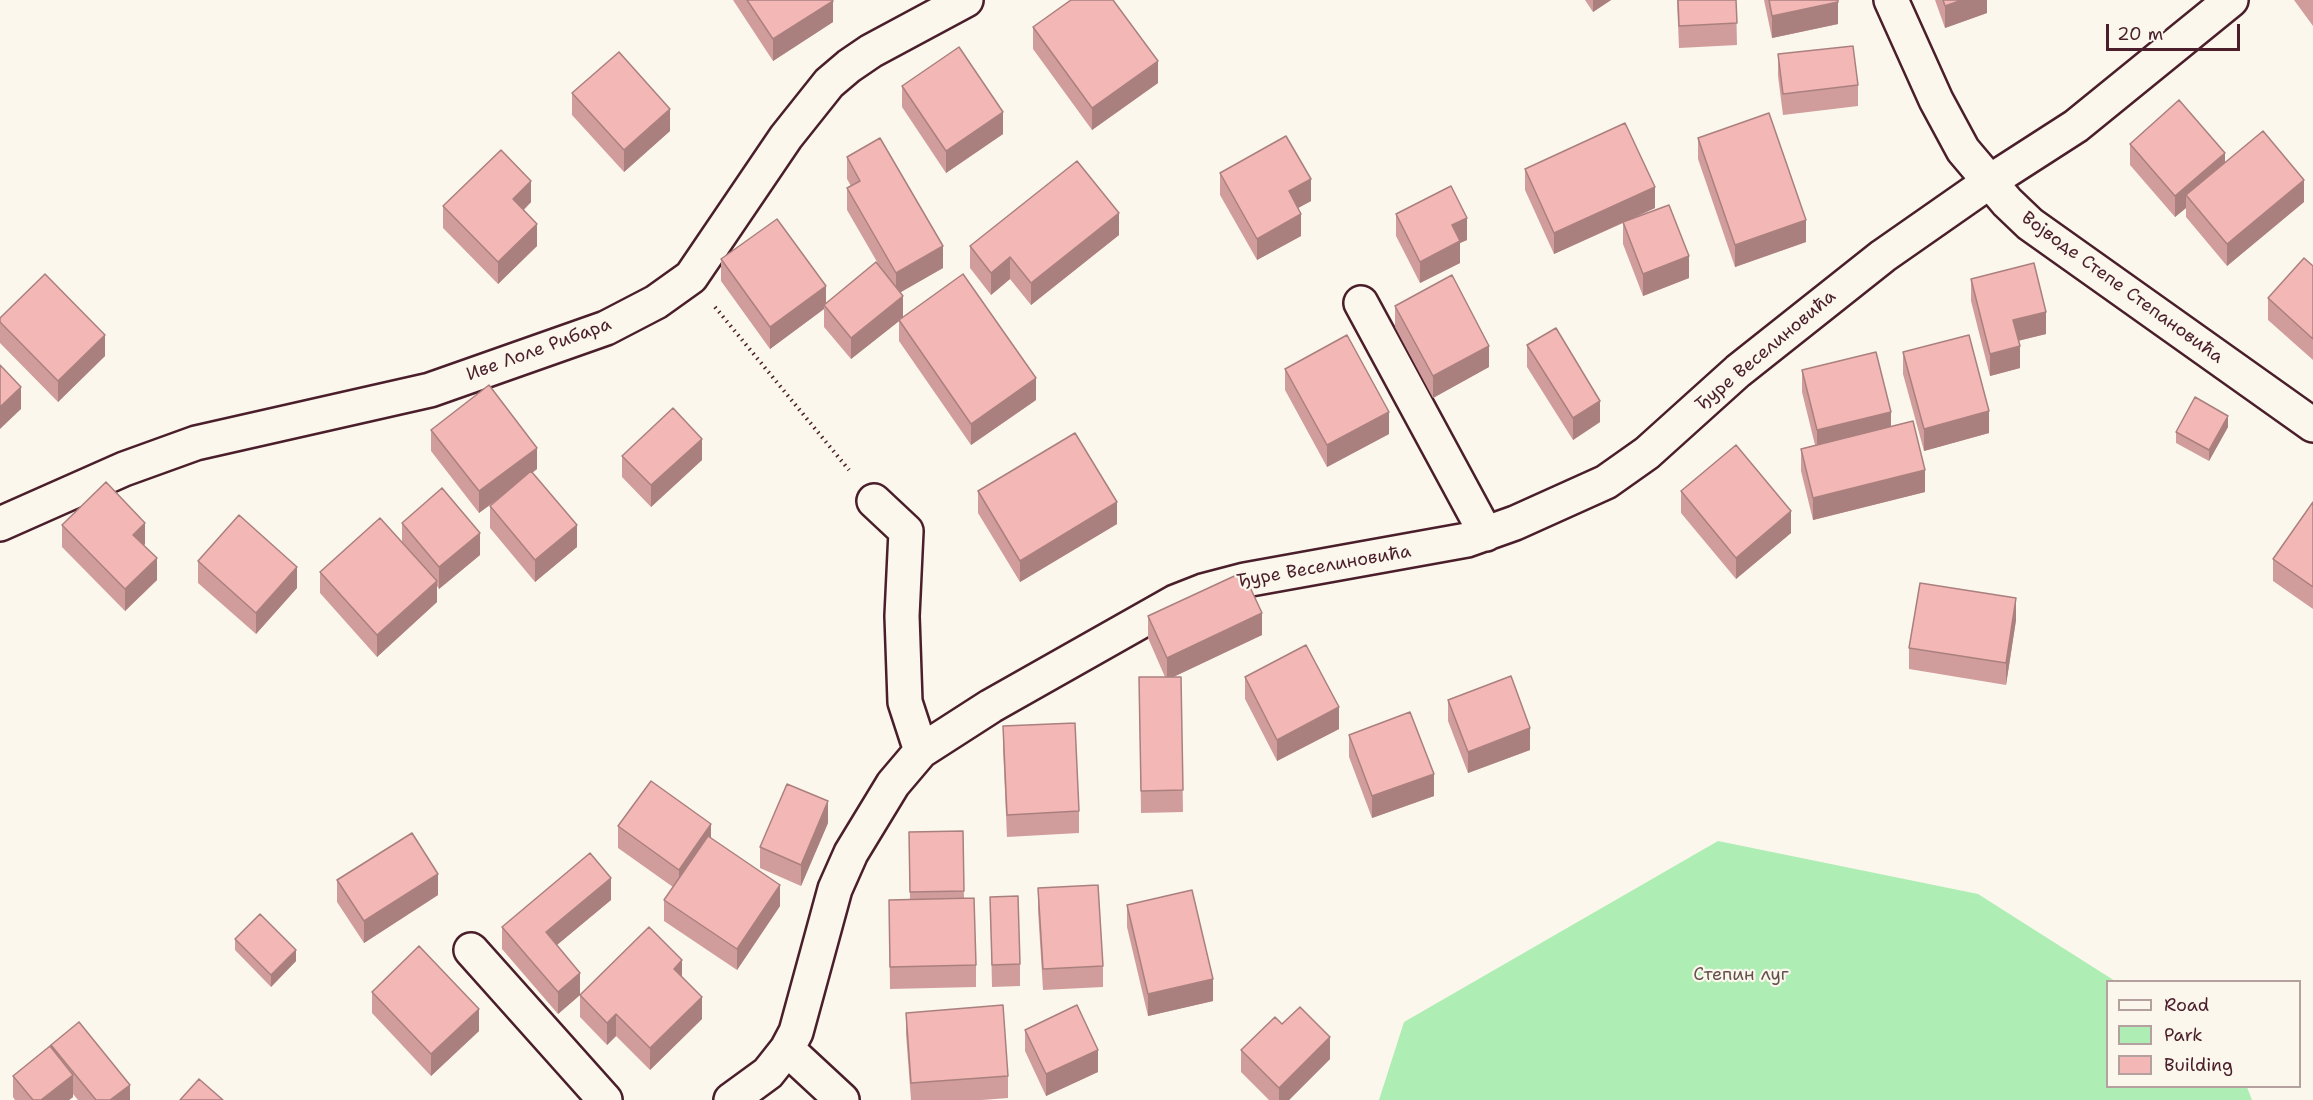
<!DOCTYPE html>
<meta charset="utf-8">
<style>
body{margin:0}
#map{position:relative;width:2313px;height:1100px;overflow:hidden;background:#fbf7ec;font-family:"Shantell Sans",sans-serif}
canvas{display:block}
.legend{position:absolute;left:2106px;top:980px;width:195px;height:108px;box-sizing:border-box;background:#fbf7ec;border:2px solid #b4a19f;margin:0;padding:8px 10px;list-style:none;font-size:18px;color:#4a1f2b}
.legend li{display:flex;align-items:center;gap:12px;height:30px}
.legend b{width:30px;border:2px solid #b4a19f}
.scale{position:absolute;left:2106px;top:24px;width:134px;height:27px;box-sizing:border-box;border:3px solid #4a1f2b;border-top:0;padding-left:8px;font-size:18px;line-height:21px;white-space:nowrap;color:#4a1f2b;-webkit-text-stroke:4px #fbf7ec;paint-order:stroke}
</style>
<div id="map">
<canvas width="2313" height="1100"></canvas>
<ul class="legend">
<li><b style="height:8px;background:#fbf7ec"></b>Road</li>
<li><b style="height:16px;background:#aeedb4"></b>Park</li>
<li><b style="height:16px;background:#f3b7b5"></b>Building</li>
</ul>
<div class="scale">20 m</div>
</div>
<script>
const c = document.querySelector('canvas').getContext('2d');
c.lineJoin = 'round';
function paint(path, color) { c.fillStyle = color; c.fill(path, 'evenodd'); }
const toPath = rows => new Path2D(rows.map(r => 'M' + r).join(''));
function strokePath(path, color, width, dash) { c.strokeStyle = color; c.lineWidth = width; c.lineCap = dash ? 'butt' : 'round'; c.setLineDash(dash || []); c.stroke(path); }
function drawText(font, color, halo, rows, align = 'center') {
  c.font = font + ' "Shantell Sans",sans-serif'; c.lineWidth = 4.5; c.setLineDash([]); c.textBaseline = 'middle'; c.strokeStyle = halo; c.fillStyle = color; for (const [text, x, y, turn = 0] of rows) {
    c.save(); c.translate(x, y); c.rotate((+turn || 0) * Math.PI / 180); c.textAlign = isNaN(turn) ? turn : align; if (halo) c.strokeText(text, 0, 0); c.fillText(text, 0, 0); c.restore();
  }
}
const green = toPath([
 [1718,841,1978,894,2115,981,2108,982,2108,1086,2247,1087,2252,1100,1379,1100,1404,1022]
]);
const path = toPath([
 [715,307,849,470]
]);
const minor = toPath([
 [1891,0,1936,100,1963,150,2007,202,2030,224,2313,425],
 [1361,303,1486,534],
 [874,501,906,531,902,616,905,702,921,751],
 [0,524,124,469,196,443,430,390,606,328,656,302,691,277,786,137,829,83,849,66,871,51,966,0],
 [471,950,605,1100],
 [787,1049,842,1100],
 [731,1100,768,1073,787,1049,796,1032,835,889,851,853,893,784,921,751,991,706,1175,602,1203,591,1245,580,1467,540,1515,523,1606,482,1647,453,1738,371,1883,256,1989,182,2076,126,2231,0]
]);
const wall = toPath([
 [733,0,832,0,833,22,773,61],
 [1585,0,1611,0,1593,12],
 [1677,0,1736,0,1737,45,1679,48],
 [1764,0,1838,0,1838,24,1772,38],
 [1935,0,1987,0,1987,13,1945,28],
 [2294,0,2313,0,2313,26],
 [1033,27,1158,83,1092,130,1033,49],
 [1778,54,1858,85,1858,106,1783,115,1778,76],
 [902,86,1003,134,946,173,902,107],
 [572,93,670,131,624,172,572,115],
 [1698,138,1806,242,1735,267,1698,159],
 [2130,144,2225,163,2304,202,2227,266,2186,217,2186,208,2175,217,2130,165],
 [847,157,943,268,900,292,903,317,1036,400,971,445,899,341,899,321,851,359,824,327,824,309,770,349,721,281,721,259,826,303,880,267,847,210,847,188,851,186,847,179],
 [1525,169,1655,208,1627,221,1689,278,1643,296,1623,244,1623,223,1554,254,1525,190],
 [1220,173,1311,201,1298,208,1301,236,1257,260,1220,195],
 [531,202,524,210,537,246,498,284,443,228,443,206],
 [1396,214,1467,240,1460,243,1460,263,1420,283,1396,236],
 [1119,235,1031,305,1010,279,991,295,970,268,970,246],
 [2313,266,2313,360,2268,320,2268,298],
 [1971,279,2046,334,2018,341,2020,368,1990,376,1971,301],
 [1395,306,1489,367,1433,398,1395,327],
 [0,318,105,356,58,402,0,343],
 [1527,345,1600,422,1573,440,1527,367],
 [1903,352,1989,433,1924,451,1903,374],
 [1285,369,1389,434,1327,467,1285,390],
 [1802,370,1891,426,1925,492,1813,520,1801,471,1801,449,1815,445,1802,392],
 [2228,427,2209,461,2176,443,2176,432],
 [431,430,537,469,532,473,577,547,535,582,490,528,490,506,504,495,479,513,431,451],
 [622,456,702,460,651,507,622,477],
 [978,491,1117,524,1020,582,978,513],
 [1681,491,1791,533,1736,579,1681,513],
 [2313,502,2313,609,2273,581,2273,559],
 [402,523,480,555,439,589,437,586,437,602,377,657,320,593,320,572,402,542],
 [62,525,145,544,144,546,157,580,125,611,62,547],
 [198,561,297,588,256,634,198,583],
 [1148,616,1262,635,1173,677,1181,677,1183,812,1141,813,1139,677,1165,677,1148,638],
 [2016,620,2006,685,1909,669,1909,648],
 [1245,677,1339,729,1277,761,1245,699],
 [1448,700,1530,750,1468,773,1448,721],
 [1003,726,1079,811,1079,833,1007,837,1003,748],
 [1349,735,1434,796,1372,818,1349,757],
 [828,823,801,886,760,868,760,847],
 [618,826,711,838,780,906,737,970,664,921,664,900,673,887,618,848],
 [963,831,964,898,976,965,976,987,890,989,889,900,910,900,909,832],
 [337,880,438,895,364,943,337,902],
 [1038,888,1103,966,1103,987,1043,990,1038,910],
 [990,897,1020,964,1020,986,992,987],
 [611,900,557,945,580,995,558,1014,502,949,502,927],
 [1127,905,1213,1001,1148,1016,1127,927],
 [235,939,296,961,271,987,235,950],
 [682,977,702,1019,650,1070,616,1036,607,1045,580,1017,580,995],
 [372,992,479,1031,431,1076,372,1013],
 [906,1013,1008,1076,1008,1098,982,1100,911,1100,906,1034],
 [1025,1030,1098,1072,1046,1096,1025,1051],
 [51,1045,130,1100,78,1100,73,1094,73,1097,69,1100,15,1100,13,1097,13,1076,51,1047],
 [1241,1050,1330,1059,1289,1100,1269,1100,1241,1072]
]);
const shadedWall = toPath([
 [1593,0,1611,0,1593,12],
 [1962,0,1987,0,1987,13,1945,28,1945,6],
 [833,1,833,22,773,61,773,39],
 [1838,2,1838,24,1772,38,1772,16],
 [1158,61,1158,83,1092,130,1092,108],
 [670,109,670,131,624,172,624,150],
 [1003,112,1003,134,946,173,946,151],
 [2225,153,2225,175,2186,195,2186,208,2175,217,2175,196],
 [1311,179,1311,201,1289,213,1289,191],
 [2304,180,2304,202,2227,266,2227,244],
 [531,181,531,202,513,220,513,199],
 [1655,187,1655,208,1554,254,1554,233],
 [1119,213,1119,235,1031,305,1031,283],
 [1301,214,1301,236,1257,260,1257,239],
 [1467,218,1467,240,1460,243,1460,263,1420,283,1420,262,1452,225],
 [1806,220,1806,242,1735,267,1735,245],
 [537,224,537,246,498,284,498,262],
 [943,246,943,268,896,295,896,273],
 [1689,256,1689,278,1643,296,1643,274],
 [1010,257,1010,279,991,295,991,273],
 [826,286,826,307,824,305,824,309,770,349,770,327],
 [903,296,903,318,851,359,851,338],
 [2046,312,2046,334,2013,342,2013,320],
 [105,335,105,356,58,402,58,381],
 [1489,346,1489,367,1433,398,1433,376],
 [2020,346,2020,368,1990,376,1990,354],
 [1036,378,1036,400,971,445,971,424],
 [21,387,21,409,0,429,0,407],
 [1600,401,1600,422,1573,440,1573,418],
 [1989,411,1989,433,1924,451,1924,429],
 [1389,412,1389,434,1327,467,1327,445],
 [1891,412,1891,434,1817,451,1817,430],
 [2228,416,2228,427,2209,461,2209,450],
 [702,439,702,460,651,507,651,485],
 [537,448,537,469,479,513,479,491],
 [1925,470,1925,492,1813,520,1813,498],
 [1117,502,1117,524,1020,582,1020,561],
 [1791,511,1791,533,1736,579,1736,558],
 [145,523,145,544,133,556,133,535],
 [577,525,577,547,535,582,535,560],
 [480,533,480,555,439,589,439,567],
 [157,558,157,580,125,611,125,589],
 [297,567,297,588,256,634,256,613],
 [437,581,437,602,377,657,377,635],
 [2016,598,2016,620,2006,685,2006,663],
 [1262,613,1262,635,1167,680,1167,658],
 [1339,707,1339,729,1277,761,1277,740],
 [1530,728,1530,750,1468,773,1468,752],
 [1434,774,1434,796,1372,818,1372,796],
 [828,801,828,823,801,886,801,865],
 [711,824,711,846,679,892,679,870],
 [438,874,438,895,364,943,364,921],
 [611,878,611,900,546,954,546,932],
 [780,885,780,906,737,970,737,949],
 [296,950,296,961,271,987,271,975],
 [682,960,682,982,674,969],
 [580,973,580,995,558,1014,558,992],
 [1213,979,1213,1001,1148,1016,1148,994],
 [702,997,702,1019,650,1070,650,1048],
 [479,1009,479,1031,431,1076,431,1054],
 [616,1014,616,1036,607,1045,607,1023],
 [1330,1037,1330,1059,1289,1100,1279,1100,1279,1088],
 [1098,1050,1098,1072,1046,1096,1046,1074],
 [73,1075,73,1097,69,1100,41,1100],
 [130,1085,130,1100,110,1100]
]);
const building = toPath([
 [747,0,832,0,833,1,773,39,747,0],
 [1071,0,1113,0,1158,61,1092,108,1033,27,1071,0],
 [1678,0,1736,0,1737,23,1679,26,1678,0],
 [1769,0,1838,0,1838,2,1772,16,1769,0],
 [1943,0,1962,0,1945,6,1943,0],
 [1853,46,1858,85,1783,94,1778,54,1853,46],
 [959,47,1003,112,946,151,902,86,959,47],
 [619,52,670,109,624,150,572,93,619,52],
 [2179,100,2225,153,2175,196,2130,144,2179,100],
 [1769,113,1806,220,1735,245,1698,138,1769,113],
 [1625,123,1655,187,1554,233,1525,169,1625,123],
 [2263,131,2304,180,2227,244,2186,195,2263,131],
 [1286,136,1311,179,1289,191,1301,214,1257,239,1220,173,1286,136],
 [880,138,943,246,896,273,847,188,860,181,847,157,880,138],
 [501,150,531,181,513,199,537,224,498,262,443,206,501,150],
 [1077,161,1119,213,1031,283,1010,257,991,273,970,246,1077,161],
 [1451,186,1467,218,1452,225,1460,241,1420,262,1396,214,1451,186],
 [1669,205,1689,256,1643,274,1623,222,1669,205],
 [777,219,826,286,770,327,721,259,777,219],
 [2304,258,2313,266,2313,339,2268,298,2304,258],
 [876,262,903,296,851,338,824,305,876,262],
 [2034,263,2046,312,2013,320,2020,346,1990,354,1971,279,2034,263],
 [45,274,105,335,58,381,0,322,0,318,45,274],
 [963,274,1036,378,971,424,899,320,963,274],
 [1452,275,1489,346,1433,376,1395,306,1452,275],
 [1556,328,1600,401,1573,418,1527,345,1556,328],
 [1347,335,1389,412,1327,445,1285,369,1347,335],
 [1969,335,1989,411,1924,429,1903,352,1969,335],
 [1876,352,1891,412,1817,430,1802,370,1876,352],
 [0,365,21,387,0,407,0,365],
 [489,385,537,448,479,491,431,430,489,385],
 [2195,397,2228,416,2209,450,2176,432,2195,397],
 [673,408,702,439,651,485,622,456,673,408],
 [1913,421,1925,470,1813,498,1801,449,1913,421],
 [1075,433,1117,502,1020,561,978,491,1075,433],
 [1736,445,1791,511,1736,558,1681,491,1736,445],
 [531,471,577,525,535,560,490,506,531,471],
 [106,482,145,523,133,535,157,558,125,589,62,525,106,482],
 [442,488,480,533,439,567,402,523,442,488],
 [2313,502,2313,587,2273,559,2313,502],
 [239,515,297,567,256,613,198,561,239,515],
 [380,518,437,581,377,635,320,572,380,518],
 [1243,572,1262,613,1167,658,1148,616,1243,572],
 [1920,583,2016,598,2006,663,1909,648,1920,583],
 [1306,645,1339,707,1277,740,1245,677,1306,645],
 [1511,676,1530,728,1468,752,1448,700,1511,676],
 [1139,677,1181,677,1183,790,1141,791,1139,677],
 [1410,712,1434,774,1372,796,1349,735,1410,712],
 [1075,723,1079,811,1007,815,1003,726,1075,723],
 [651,781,711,824,679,870,618,826,651,781],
 [787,784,828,801,801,865,760,847,787,784],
 [963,831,964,891,910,892,909,832,963,831],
 [412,833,438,874,364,921,337,880,412,833],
 [708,836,780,885,737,949,664,900,708,836],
 [590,853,611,878,546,932,580,973,558,992,502,927,590,853],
 [1098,885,1103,966,1043,969,1038,888,1098,885],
 [1192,890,1213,979,1148,994,1127,905,1192,890],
 [1018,896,1020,964,992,965,990,897,1018,896],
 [974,898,976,965,890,967,889,900,974,898],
 [260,914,296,950,271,975,235,939,260,914],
 [649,927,682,960,674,969,702,997,650,1048,616,1014,607,1023,580,995,649,927],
 [419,946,479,1009,431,1054,372,992,419,946],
 [1003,1005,1008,1076,911,1083,906,1013,1003,1005],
 [1077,1005,1098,1050,1046,1074,1025,1030,1077,1005],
 [1300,1007,1330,1037,1279,1088,1241,1050,1275,1017,1282,1024,1300,1007],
 [79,1022,130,1085,110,1100,96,1100,51,1045,79,1022],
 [50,1046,73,1075,41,1100,33,1100,13,1076,50,1046],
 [199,1079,223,1100,180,1100,199,1079]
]);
const streetNames = [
 ["Војводе Степе Степановића",2122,288,36],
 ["Иве Лоле Рибара",539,350,-20],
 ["Ђуре Веселиновића",1766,351,-40],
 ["Ђуре Веселиновића",1324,567,-10]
];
const parkNames = [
 ["Степин луг",1741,975]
];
paint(green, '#aeedb4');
strokePath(minor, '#4a1f2b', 38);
strokePath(path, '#4a1f2b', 4, [1.5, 4.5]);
strokePath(minor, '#fbf7ec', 33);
paint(wall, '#d19d9c');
paint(shadedWall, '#aa807f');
paint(building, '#f3b7b5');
strokePath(building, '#aa807f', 1.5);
drawText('18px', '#4a1f2b', '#fbf7ec', streetNames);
drawText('18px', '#63524d', '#fbf7ec', parkNames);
</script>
